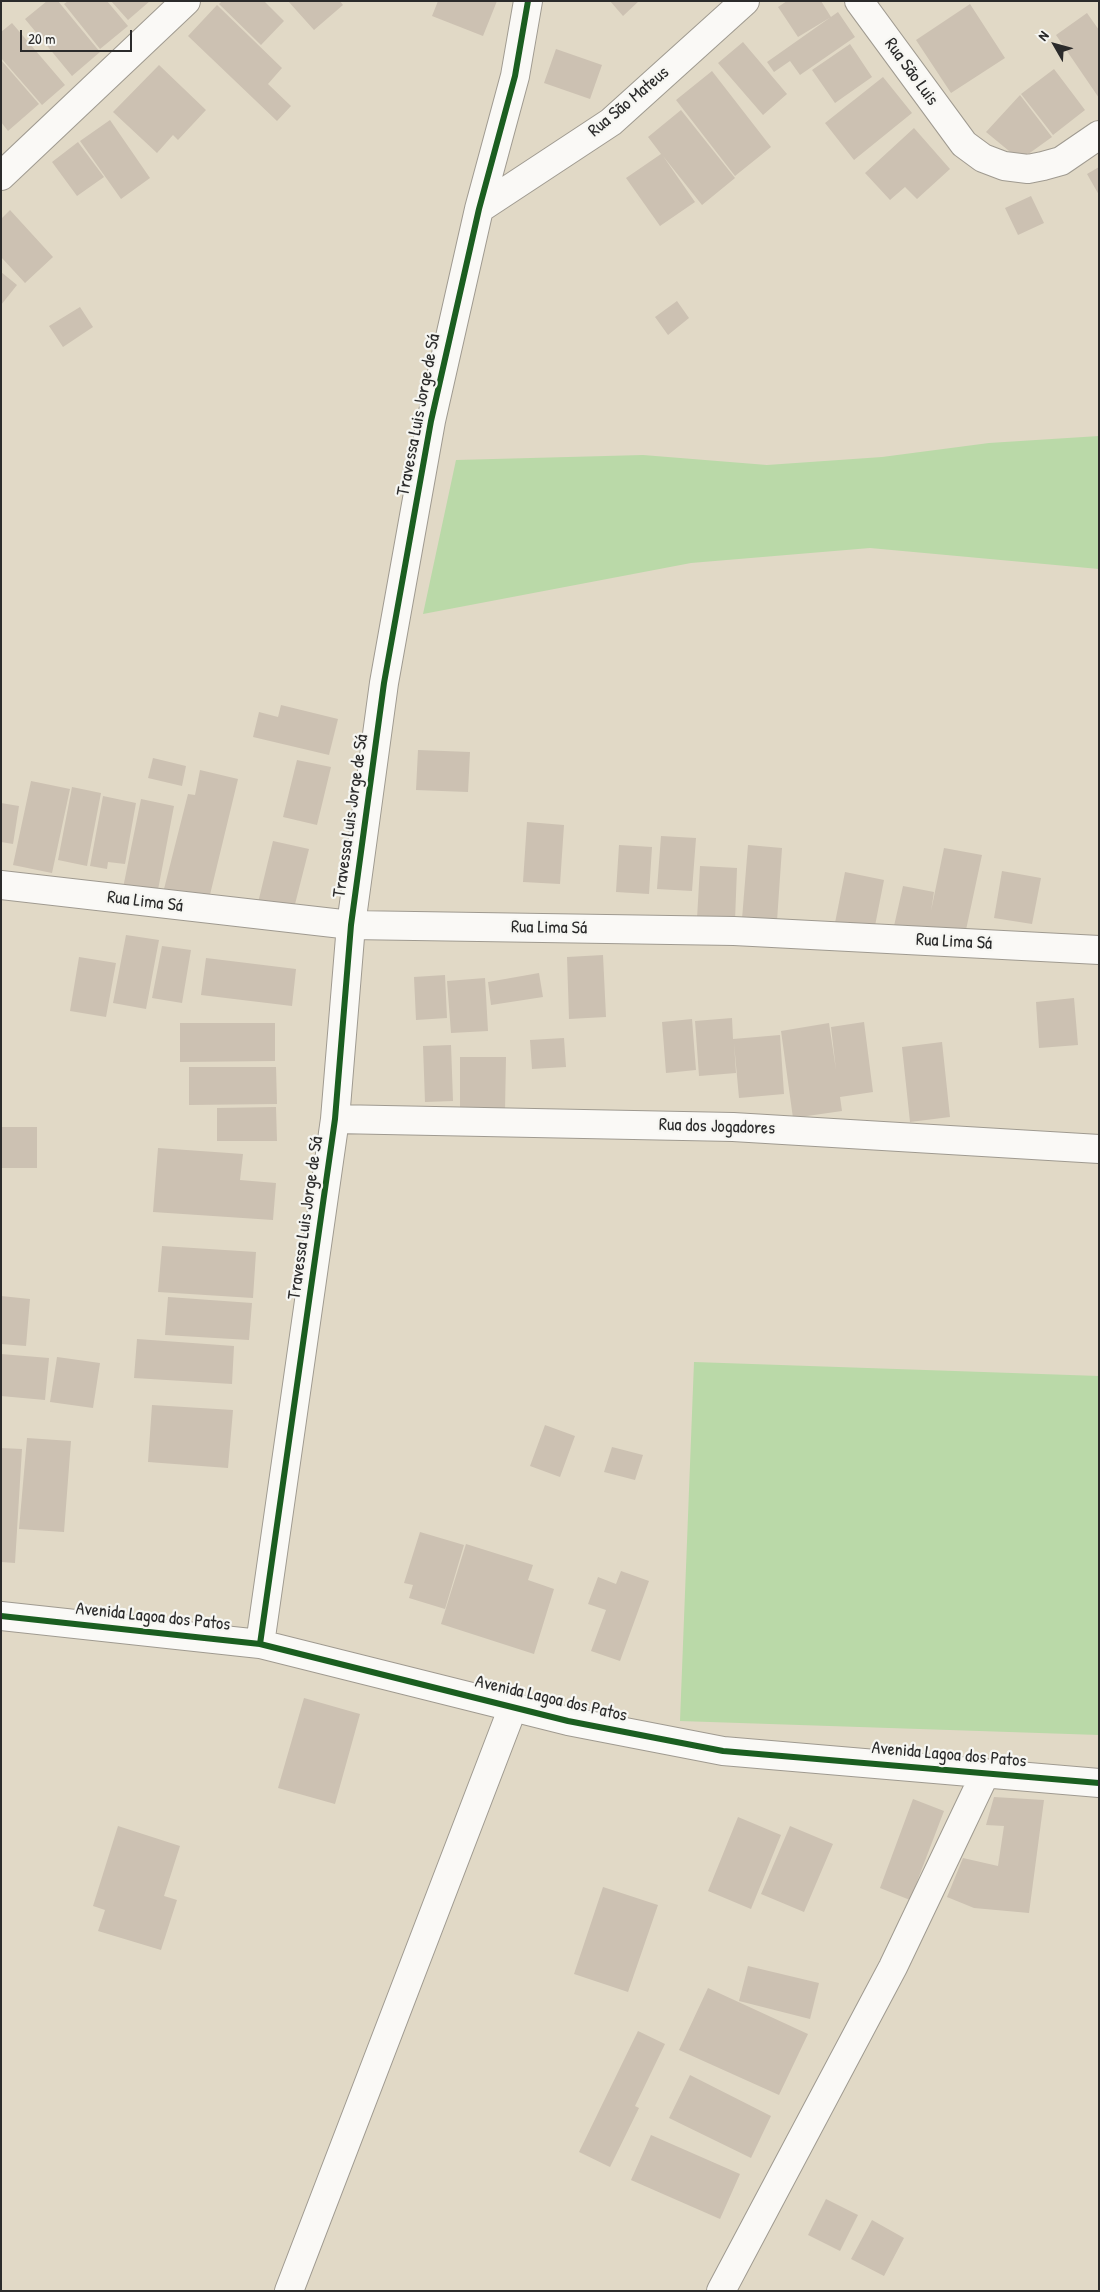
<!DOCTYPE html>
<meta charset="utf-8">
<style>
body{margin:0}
#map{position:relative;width:1100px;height:2292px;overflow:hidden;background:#e1d9c6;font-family:"Patrick Hand",sans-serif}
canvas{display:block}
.frame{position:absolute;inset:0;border:2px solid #2b2b2b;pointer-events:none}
.north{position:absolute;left:1030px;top:20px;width:50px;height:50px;-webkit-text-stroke:4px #f6f6f2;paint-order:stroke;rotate:308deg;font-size:14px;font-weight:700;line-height:20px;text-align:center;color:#2b2b2b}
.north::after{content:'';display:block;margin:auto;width:18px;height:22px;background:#2b2b2b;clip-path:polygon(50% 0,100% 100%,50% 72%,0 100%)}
.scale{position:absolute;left:20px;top:30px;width:112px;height:22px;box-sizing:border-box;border:2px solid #2b2b2b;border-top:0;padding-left:6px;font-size:15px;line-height:18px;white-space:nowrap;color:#2b2b2b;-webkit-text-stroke:4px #f6f6f2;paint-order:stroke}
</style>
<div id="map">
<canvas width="1100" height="2292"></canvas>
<div class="frame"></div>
<div class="north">N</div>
<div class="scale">20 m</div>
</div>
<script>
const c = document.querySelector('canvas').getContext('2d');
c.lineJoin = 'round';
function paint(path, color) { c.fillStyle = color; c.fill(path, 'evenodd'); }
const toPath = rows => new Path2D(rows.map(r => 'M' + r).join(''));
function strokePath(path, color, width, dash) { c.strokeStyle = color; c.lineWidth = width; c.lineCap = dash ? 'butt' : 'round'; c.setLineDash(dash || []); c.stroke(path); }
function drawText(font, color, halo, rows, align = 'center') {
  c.font = font + ' "Patrick Hand",sans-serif'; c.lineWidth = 4.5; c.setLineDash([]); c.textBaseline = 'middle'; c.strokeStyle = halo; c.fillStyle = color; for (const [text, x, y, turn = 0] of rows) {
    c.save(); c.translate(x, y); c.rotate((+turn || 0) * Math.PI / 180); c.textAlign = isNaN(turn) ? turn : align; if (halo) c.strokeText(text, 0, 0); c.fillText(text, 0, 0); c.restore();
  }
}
const green = toPath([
 [1099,436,1099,569,870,548,691,563,423,614,456,460,643,455,767,465,882,457,989,443],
 [694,1362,1099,1376,1099,1735,680,1721]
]);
const building = toPath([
 [47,1,58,1,100,52,72,76,25,19],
 [68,1,107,1,128,26,100,49,64,4],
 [111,1,150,1,128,20],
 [222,1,264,1,284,21,261,45,219,4],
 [288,1,340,1,343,5,314,30],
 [438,1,497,1,483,36,432,16],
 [610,1,639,1,623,16],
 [787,1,821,1,831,17,798,37,778,7],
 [970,4,1005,58,951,93,916,40],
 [217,5,282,68,268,84,291,106,277,121,188,36],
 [838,12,855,37,800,75,790,61,774,72,767,62],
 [1087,13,1099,30,1099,98,1056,35],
 [12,23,65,85,42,105,1,58,1,32],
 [743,42,787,94,763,115,718,63],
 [850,44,872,77,835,103,812,70],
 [556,49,602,65,590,99,544,83],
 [1,60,39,104,8,131,1,122],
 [159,65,206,110,178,140,173,135,157,153,113,112],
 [1054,69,1085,110,1053,135,1021,94],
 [712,71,771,147,735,176,676,100],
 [883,77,912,113,854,160,825,123],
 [1020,95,1052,137,1020,160,986,132],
 [681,110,735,178,702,205,663,156,695,202,660,226,626,178,661,154,648,137],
 [110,120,150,178,121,199,80,141],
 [914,128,950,169,917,199,905,187,890,200,865,173],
 [78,142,104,177,77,196,52,162],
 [1099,167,1099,195,1087,174],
 [1031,196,1044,223,1018,235,1005,208],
 [10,210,53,257,25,283,1,257,1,219],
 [1,272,17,285,1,305],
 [677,301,689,318,668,335,655,317],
 [80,307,93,327,63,347,49,326],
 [281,705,338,719,329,755,253,737,259,712,278,717],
 [418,750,470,752,468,792,416,790],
 [153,758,186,766,182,786,148,778],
 [297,760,331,767,317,825,283,817],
 [200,770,238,779,208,903,163,893,188,794,195,795],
 [31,781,70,789,52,873,13,865],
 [72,787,101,793,87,866,58,860],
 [103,796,136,803,125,864,108,862,107,869,90,866],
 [141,799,174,806,157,895,123,888],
 [1,803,19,806,13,844,1,842],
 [527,822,564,825,560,884,523,882],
 [661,836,696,838,692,891,657,889],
 [273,841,309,849,291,920,256,911],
 [619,845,652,847,649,894,616,892],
 [748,845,782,848,777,921,742,919],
 [944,848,982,855,963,944,892,935,903,886,934,892,931,911],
 [700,866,737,868,735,921,697,919],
 [1002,871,1041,878,1032,924,994,918],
 [845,872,884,880,873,936,834,928],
 [126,935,159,940,146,1009,113,1003],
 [162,946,191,950,182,1003,152,998],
 [603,955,606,1017,569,1019,567,957],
 [79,957,116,963,106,1017,70,1011],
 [206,958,296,969,292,1006,201,995],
 [539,973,543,997,491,1005,488,982],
 [445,975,447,1018,416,1020,414,977],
 [485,978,488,1031,451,1033,447,981],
 [1074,998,1078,1045,1039,1048,1036,1002],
 [732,1018,733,1039,780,1035,784,1094,739,1098,734,1043,736,1073,699,1076,695,1021],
 [692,1019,696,1070,666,1073,662,1022],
 [864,1022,873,1092,840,1097,842,1111,793,1118,781,1031,829,1023,836,1070,831,1027],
 [180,1023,275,1023,275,1061,180,1062],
 [564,1038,566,1067,532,1069,530,1040],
 [942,1042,950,1117,910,1122,902,1047],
 [451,1045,453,1101,425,1102,423,1046],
 [460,1057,506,1057,505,1111,460,1111],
 [189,1067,276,1067,277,1104,189,1105],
 [276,1107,277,1141,217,1141,217,1108],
 [1,1127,37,1127,37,1168,1,1168],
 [158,1148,243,1154,240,1180,276,1183,273,1220,153,1212],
 [162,1246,256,1252,253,1298,158,1292],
 [1,1296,30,1299,26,1346,1,1344],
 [168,1297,252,1303,249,1340,165,1335],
 [137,1339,234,1346,232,1384,134,1378],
 [1,1354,49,1358,45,1400,1,1396],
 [57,1357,100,1363,93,1408,50,1402],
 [152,1405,233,1410,228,1468,148,1462],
 [545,1425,575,1436,560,1477,530,1466],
 [27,1438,71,1441,64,1532,19,1529],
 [612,1447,643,1455,635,1480,604,1472],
 [1,1448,22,1449,15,1563,1,1562],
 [420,1532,464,1545,445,1609,409,1598,413,1585,404,1583],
 [466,1544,533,1565,528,1580,554,1589,534,1654,441,1624],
 [621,1571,649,1581,620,1661,591,1651,606,1610,588,1604,598,1577,616,1584],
 [304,1698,360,1714,335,1804,278,1788],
 [994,1797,1044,1800,1029,1913,974,1908,947,1897,963,1858,998,1866,1004,1826,986,1825],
 [913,1799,944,1811,910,1900,880,1888],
 [738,1817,781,1835,751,1909,708,1891],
 [118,1826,180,1846,164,1896,177,1900,161,1950,98,1931,105,1910,93,1906],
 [790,1826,833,1844,804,1912,761,1894],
 [603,1887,658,1905,628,1992,574,1974],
 [748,1966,819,1983,810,2019,739,2001],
 [708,1988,808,2034,779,2095,679,2050],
 [638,2031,665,2044,635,2106,639,2108,610,2167,579,2152],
 [690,2075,771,2116,751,2158,669,2118],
 [651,2135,740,2174,720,2219,631,2180],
 [826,2199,858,2215,840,2251,808,2235],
 [872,2220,904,2238,884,2276,851,2259]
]);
const minor = toPath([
 [859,1,964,144,983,158,1004,166,1028,169,1043,166,1061,161,1099,135],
 [1,176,186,1],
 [479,209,611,122,745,1],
 [1,885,351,925,734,931,1099,950],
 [335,1119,733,1127,1099,1149],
 [1,1616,260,1644,568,1721,723,1751,1099,1783],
 [260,1644,335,1119,351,925,384,683,431,421,479,209,515,76,528,1],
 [289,2291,513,1707],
 [721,2291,893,1967,985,1774]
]);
const cycleway = toPath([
 [1,1616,260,1644,568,1721,723,1751,1099,1783],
 [260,1644,335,1119,351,925,384,683,431,421,479,209,515,76,528,1]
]);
const streetNames = [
 ["Rua São Luis",911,72,54],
 ["Rua São Mateus",629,102,-40],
 ["Travessa Luis Jorge de Sá",419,415,-79],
 ["Travessa Luis Jorge de Sá",351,816,-82],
 ["Rua Lima Sá",145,902,7],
 ["Rua Lima Sá",549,928,1],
 ["Rua Lima Sá",954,942,3],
 ["Rua dos Jogadores",717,1127,2],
 ["Travessa Luis Jorge de Sá",306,1218,-82],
 ["Avenida Lagoa dos Patos",153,1617,6],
 ["Avenida Lagoa dos Patos",551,1699,13],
 ["Avenida Lagoa dos Patos",949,1755,5]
];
paint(green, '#bad9a8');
paint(building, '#ccc1b2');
strokePath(minor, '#9f9a90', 30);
strokePath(minor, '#faf9f6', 28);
strokePath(cycleway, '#1b5e20', 6);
drawText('18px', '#2b2b2b', '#f6f6f2', streetNames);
</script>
